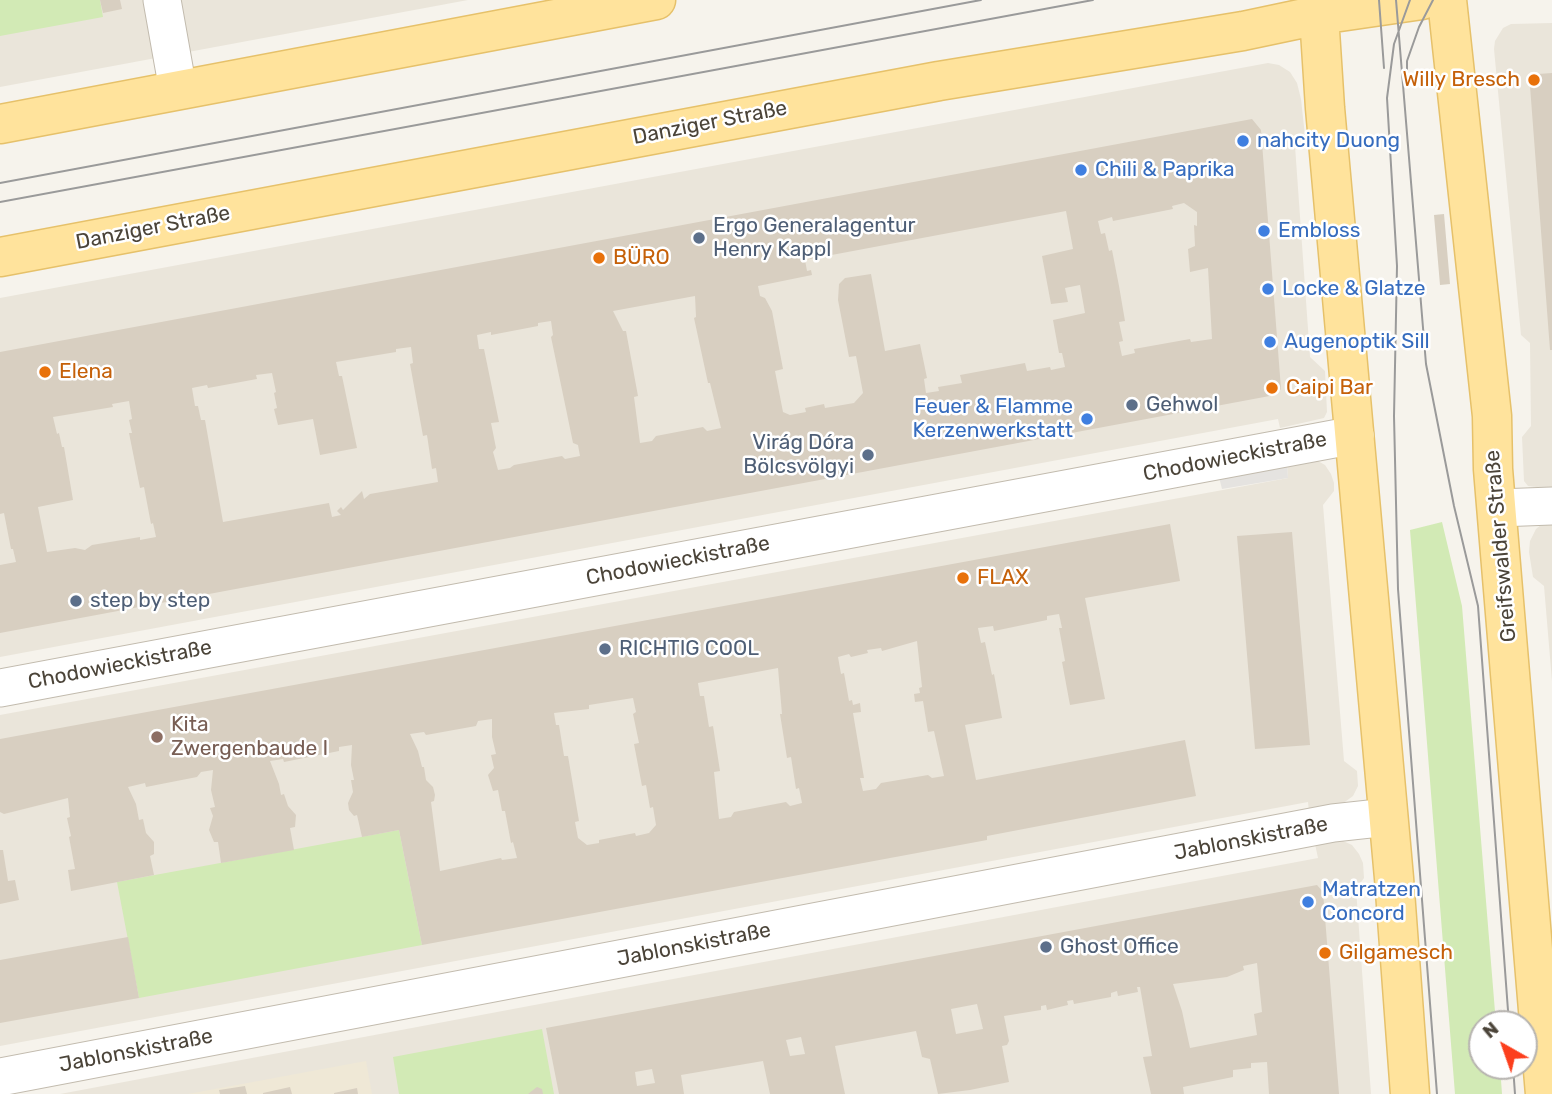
<!DOCTYPE html>
<meta charset="utf-8">
<style>
body{margin:0}
#map{position:relative;width:1552px;height:1094px;overflow:hidden;background:#f6f3ec;font-family:Rubik,sans-serif}
canvas{display:block}
.north{position:absolute;left:1468px;top:1010px;width:70px;height:70px;box-sizing:border-box;background:#fff;border:2px solid #b7b4b0;border-radius:50%;rotate:320deg;font-size:19px;font-weight:700;line-height:28px;text-align:center;color:#4b4439}
.north::after{content:'';display:block;margin:auto;width:24px;height:32px;background:#fc3f1d;clip-path:polygon(50% 0,100% 100%,50% 72%,0 100%)}
</style>
<div id="map">
<canvas width="1552" height="1094"></canvas>
<div class="north">N</div>
</div>
<script>
const c = document.querySelector('canvas').getContext('2d');
c.lineJoin = 'round';
function paint(path, color) { c.fillStyle = color; c.fill(path, 'evenodd'); }
const toPath = rows => new Path2D(rows.map(r => 'M' + r).join(''));
function strokePath(path, color, width, dash) { c.strokeStyle = color; c.lineWidth = width; c.lineCap = dash ? 'butt' : 'round'; c.setLineDash(dash || []); c.stroke(path); }
function drawText(font, color, halo, rows, align = 'center') {
  c.font = font + ' Rubik,sans-serif'; c.lineWidth = 5; c.setLineDash([]); c.textBaseline = 'middle'; c.strokeStyle = halo; c.fillStyle = color; for (const [text, x, y, turn = 0] of rows) {
    c.save(); c.translate(x, y); c.rotate((+turn || 0) * Math.PI / 180); c.textAlign = isNaN(turn) ? turn : align; if (halo) c.strokeText(text, 0, 0); c.fillText(text, 0, 0); c.restore();
  }
}
const residential = toPath([
 [0,0,468,0,0,87],
 [1552,23,1552,487,1536,487,1528,486,1524,481,1522,437,1531,426,1530,343,1521,335,1494,49,1495,41,1503,28,1511,24],
 [1268,63,1279,65,1290,72,1297,83,1301,99,1305,136,1295,146,1310,357,1325,371,1327,412,1324,418,1280,428,1278,419,0,657,0,298],
 [1316,460,1325,465,1331,474,1334,483,1334,491,1323,505,1344,761,1357,771,1358,786,1353,796,1342,804,1309,812,1308,802,0,1046,0,715,1288,478,1287,463],
 [1552,521,1552,681,1544,586,1533,577,1529,552,1530,541,1536,529,1543,523],
 [1343,841,1352,845,1359,854,1363,863,1364,878,1356,889,1371,1094,60,1094,1318,858,1315,844]
]);
const education = toPath([
 [366,1061,372,1094,188,1094]
]);
const green = toPath([
 [0,0,100,0,103,17,0,36],
 [1442,522,1462,606,1496,1024,1482,1024,1482,1066,1500,1066,1502,1094,1455,1094,1410,530],
 [399,830,422,945,139,998,117,882],
 [542,1029,554,1094,399,1094,393,1057]
]);
const parking = toPath([
 [1287,463,1288,478,1222,489,1219,477]
]);
const building = toPath([
 [100,0,120,0,122,9,103,13],
 [1552,73,1552,350,1550,350,1530,86,1538,74],
 [1252,119,1261,130,1281,389,1275,395,0,633,0,565,16,562,13,549,11,549,4,513,0,514,0,352],
 [1184,203,1197,212,1197,226,1194,225,1195,246,1188,249,1190,272,1208,268,1212,339,1191,342,1190,339,1134,349,1135,353,1122,356,1119,342,1123,341,1119,322,1125,321,1119,286,1112,250,1109,251,1105,233,1101,234,1098,221,1112,217,1113,221,1173,209,1172,206],
 [1066,211,1073,249,1042,256,1051,304,1068,302,1065,288,1080,285,1085,313,1053,320,1059,353,1062,353,1065,367,1051,370,1050,367,1027,371,1025,363,960,375,962,383,938,387,939,391,926,393,924,379,927,378,920,344,885,351,871,274,845,278,839,284,838,300,849,357,856,356,863,393,854,403,825,408,824,404,805,408,806,412,790,415,783,412,775,371,783,369,772,311,765,298,760,296,758,286,812,275,811,270,807,271,805,260],
 [695,296,696,317,694,318,708,383,710,383,721,428,707,431,703,427,656,436,652,441,640,443,634,397,638,396,626,331,623,331,613,311],
 [551,321,553,335,551,337,566,409,573,443,578,445,580,456,565,459,562,456,514,465,510,468,498,470,493,452,496,448,491,423,499,422,484,349,479,349,477,335,491,332,491,335,538,326,538,323],
 [411,347,413,363,410,364,423,436,427,435,432,469,436,468,438,482,370,494,364,499,362,491,343,510,341,507,337,511,341,515,332,517,329,503,223,522,205,420,201,420,198,406,195,406,192,388,207,385,208,388,257,379,256,375,272,373,276,392,274,393,277,408,274,409,278,425,313,419,320,455,357,448,342,376,339,376,336,362,396,352,396,349],
 [129,401,132,419,129,420,132,433,129,433,140,488,144,487,151,524,153,523,156,537,140,540,140,537,92,545,85,550,75,548,47,552,38,507,73,500,64,447,62,447,59,433,57,434,53,417,113,407,112,404],
 [1444,214,1450,284,1440,285,1434,215],
 [1170,524,1180,581,1085,598,1105,699,1070,705,1062,662,1065,661,1059,628,1062,628,1059,614,1047,616,1047,620,994,631,993,626,978,628,981,643,985,642,992,675,994,674,1002,718,965,725,976,780,1185,740,1196,796,987,836,987,840,422,945,399,830,362,837,357,815,354,816,349,810,348,803,353,792,351,780,354,780,351,765,352,745,339,747,339,751,284,762,283,759,270,761,279,784,281,795,284,794,288,806,296,815,295,827,290,828,294,850,221,863,218,842,214,842,209,830,213,816,210,808,215,807,211,790,213,770,201,772,197,777,146,787,145,783,128,787,136,804,139,820,143,819,146,833,154,842,154,854,150,856,154,875,71,891,68,870,75,869,69,837,71,836,67,818,70,817,68,798,4,814,0,812,0,739],
 [917,641,922,687,919,688,920,693,914,694,915,702,923,701,928,732,934,731,944,776,932,778,928,775,881,783,876,789,863,791,860,778,864,778,853,713,861,712,860,703,853,705,852,700,849,701,844,673,841,674,838,657,849,654,851,657,868,653,867,650,881,648,882,651],
 [778,668,782,714,780,714,787,758,791,757,796,789,799,788,802,803,790,806,786,802,734,812,731,817,719,819,714,772,720,771,713,726,709,727,704,696,700,696,698,683],
 [633,698,636,712,633,714,639,743,634,744,642,786,646,785,650,808,653,807,656,825,649,833,636,836,635,833,599,840,599,843,587,845,578,838,575,822,579,821,568,756,564,756,559,725,556,725,554,713,589,709,589,705],
 [492,719,492,737,496,754,491,755,494,768,488,775,493,791,498,790,502,811,505,811,511,843,513,842,517,858,502,860,501,858,440,871,431,802,434,801,435,795,433,787,426,780,424,767,422,767,418,751,410,734,424,732,426,735,476,726,478,721],
 [1292,532,1310,745,1255,749,1237,536],
 [0,850,3,850,8,881,15,880,19,900,0,904],
 [1317,885,1323,892,1339,1094,1269,1094,1267,1062,1251,1063,1251,1068,1233,1070,1233,1077,1183,1087,1184,1094,1151,1094,1143,1057,1152,1056,1140,987,1137,987,1138,992,1118,996,1117,991,1111,993,1111,997,1074,1004,1073,1000,1067,1001,1068,1005,1047,1010,1046,1005,1041,1006,1041,1010,1004,1016,1009,1041,1007,1045,1002,1046,1009,1082,970,1090,938,1094,930,1059,922,1057,916,1031,835,1046,845,1094,770,1094,763,1061,681,1075,684,1094,559,1094,546,1028],
 [1257,963,1262,1012,1254,1014,1257,1035,1190,1048,1182,1011,1173,984,1227,977,1244,970,1243,966],
 [977,1004,983,1029,956,1034,951,1009],
 [801,1037,805,1054,790,1056,786,1040],
 [652,1069,655,1083,637,1086,635,1072],
 [128,937,139,998,0,1023,0,960],
 [245,1086,247,1094,220,1094,219,1090],
 [290,1087,292,1094,263,1094,263,1093],
 [537,1087,542,1089,543,1094,528,1094],
 [357,1088,358,1094,334,1094,334,1093]
]);
const minor = toPath([
 [162,0,178,90],
 [1498,508,1552,506],
 [0,688,1355,435],
 [0,1077,1333,823,1388,817]
]);
const major = toPath([
 [1318,0,1325,108,1394,878,1410,1094],
 [1447,0,1492,416,1493,469,1545,1094],
 [0,124,656,0],
 [0,257,939,81,1243,31,1319,15,1422,0]
]);
const tram = toPath([
 [1379,0,1384,68],
 [1396,0,1426,364,1454,506,1478,606,1509,1024],
 [1410,0,1394,44,1387,98,1397,266,1394,416,1398,589,1437,1094],
 [1407,69,1407,61,1419,27,1433,0],
 [0,183,981,0],
 [0,202,1093,0],
 [1513,1066,1515,1094]
]);
const markers = [
 [1534,80,7,"#e8710a"],
 [1243,141,7,"#3f7fe0"],
 [1081,170,7,"#3f7fe0"],
 [1264,231,7,"#3f7fe0"],
 [699,238,7,"#5c6f8a"],
 [599,258,7,"#e8710a"],
 [1268,289,7,"#3f7fe0"],
 [1270,342,7,"#3f7fe0"],
 [45,372,7,"#e8710a"],
 [1272,388,7,"#e8710a"],
 [1132,405,7,"#5c6f8a"],
 [1087,419,7,"#3f7fe0"],
 [868,455,7,"#5c6f8a"],
 [963,578,7,"#e8710a"],
 [76,601,7,"#5c6f8a"],
 [605,649,7,"#5c6f8a"],
 [157,737,7,"#8d6e63"],
 [1308,902,7,"#3f7fe0"],
 [1046,947,7,"#5c6f8a"],
 [1325,953,7,"#e8710a"]
];
const foodNames = [
 ["Willy Bresch",1520,80,"right"],
 ["BÜRO",613,258],
 ["Elena",59,372],
 ["Caipi Bar",1286,388],
 ["FLAX",977,578],
 ["Gilgamesch",1339,953]
];
const streetNames = [
 ["Danziger Straße",710,123,-11],
 ["Danziger Straße",153,228,-11],
 ["Chodowieckistraße",1235,457,-11],
 ["Greifswalder Straße",1501,546,-95],
 ["Chodowieckistraße",678,561,-11],
 ["Chodowieckistraße",120,665,-11],
 ["Jablonskistraße",1251,839,-11],
 ["Jablonskistraße",694,945,-11],
 ["Jablonskistraße",136,1051,-11]
];
const shopNames = [
 ["nahcity Duong",1257,141],
 ["Chili & Paprika",1095,170],
 ["Embloss",1278,231],
 ["Locke & Glatze",1282,289],
 ["Augenoptik Sill",1284,342],
 ["Feuer & Flamme",1073,407,"right"],
 ["Kerzenwerkstatt",1073,431,"right"],
 ["Matratzen",1322,890],
 ["Concord",1322,914]
];
const serviceNames = [
 ["Ergo Generalagentur",713,226],
 ["Henry Kappl",713,250],
 ["Gehwol",1146,405],
 ["Virág Dóra",854,443,"right"],
 ["Bölcsvölgyi",854,467,"right"],
 ["step by step",90,601],
 ["RICHTIG COOL",619,649],
 ["Ghost Office",1060,947]
];
const educationNames = [
 ["Kita",171,725],
 ["Zwergenbaude I",171,749]
];
paint(residential, '#eae5da');
paint(education, '#efe8d6');
paint(green, '#d2eab5');
paint(parking, '#e5e3e0');
paint(building, '#d8cfc1');
strokePath(minor, '#c2bbae', 39);
strokePath(major, '#e6c16a', 41);
strokePath(minor, '#fff', 37);
strokePath(major, '#ffe39c', 38);
strokePath(tram, '#9a9a9a', 2);
for (const [x, y, r, color] of markers) { const dot = new Path2D(); dot.arc(x, y, r, 0, 2 * Math.PI); c.fillStyle = color; c.fill(dot); strokePath(dot, '#fff', 2.5); }
drawText('21px', '#c56008', '#fff', foodNames, 'left');
drawText('21px', '#4b4439', '#fff', streetNames);
drawText('21px', '#366cbe', '#fff', shopNames, 'left');
drawText('21px', '#4e5e75', '#fff', serviceNames, 'left');
drawText('21px', '#785e54', '#fff', educationNames, 'left');
</script>
